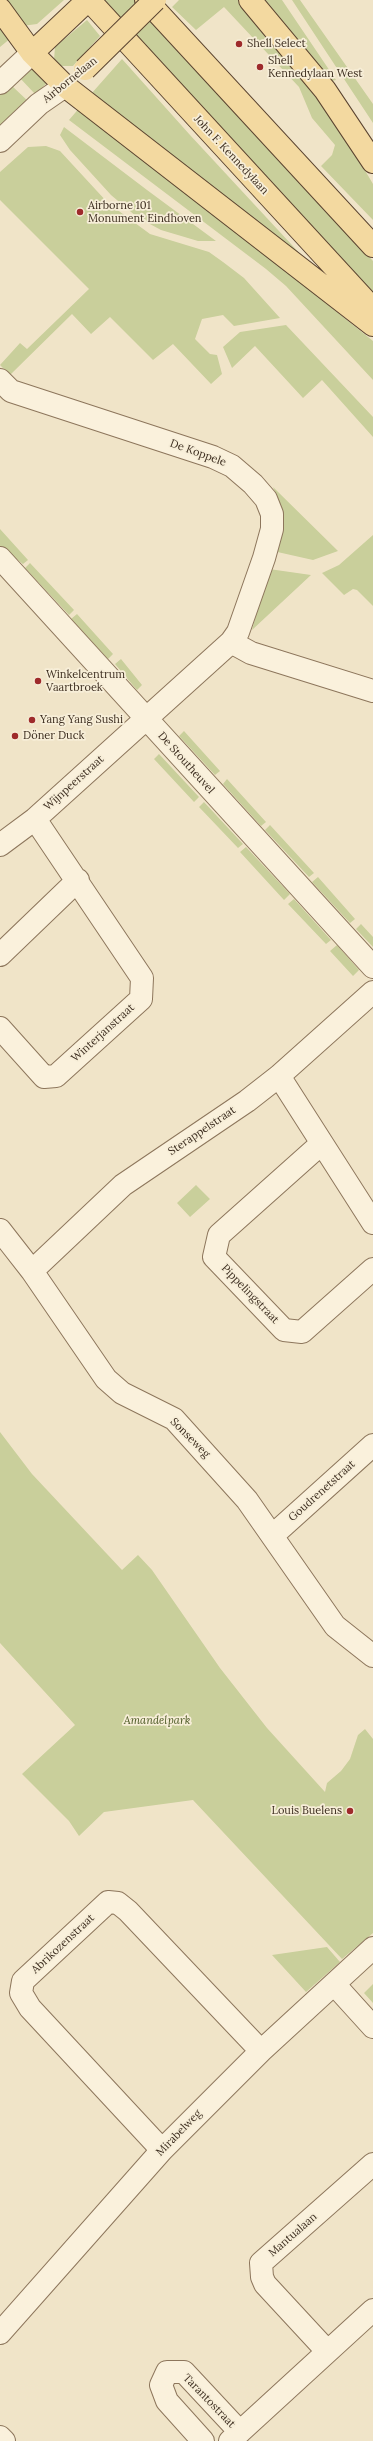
<!DOCTYPE html>
<meta charset="utf-8">
<style>
body{margin:0}
canvas{display:block;background:#f0e4c8}
</style>
<canvas width="373" height="2441"></canvas>
<script>
const c = document.querySelector('canvas').getContext('2d');
c.lineJoin = 'round';
function paint(path, color) { c.fillStyle = color; c.fill(path, 'evenodd'); }
const toPath = rows => new Path2D(rows.map(r => 'M' + r).join(''));
function strokePath(path, color, width, dash) { c.strokeStyle = color; c.lineWidth = width; c.lineCap = dash ? 'butt' : 'round'; c.setLineDash(dash || []); c.stroke(path); }
function drawText(font, color, halo, rows, align = 'center') {
  c.font = font + ' Lora,serif'; c.lineWidth = 3.5; c.setLineDash([]); c.textBaseline = 'middle'; c.strokeStyle = halo; c.fillStyle = color; for (const [text, x, y, turn = 0] of rows) {
    c.save(); c.translate(x, y); c.rotate((+turn || 0) * Math.PI / 180); c.textAlign = isNaN(turn) ? turn : align; if (halo) c.strokeText(text, 0, 0); c.fillText(text, 0, 0); c.restore();
  }
}
const green = toPath([
 [4,0,64,0,37,24,22,26],
 [100,0,137,0,373,261,373,293],
 [179,0,239,0,296,61,331,113,373,184,373,220,321,166,332,155,335,145,312,118,299,87,224,7,196,30,172,7],
 [260,0,282,0,336,80,332,81],
 [292,0,300,0,373,104,373,123],
 [0,16,11,38,0,47],
 [87,20,100,36,73,66,60,66,54,60,55,47],
 [122,59,190,135,316,271,91,94],
 [31,63,48,82,35,94,18,76],
 [11,85,30,103,0,130,0,95],
 [81,106,373,341,373,380,286,286,266,269,69,120],
 [64,127,147,190,216,241,198,241,161,230,137,217,111,195,70,150,60,135],
 [46,146,60,151,108,203,150,234,209,252,223,262,244,278,280,318,234,326,223,315,202,319,195,339,210,354,217,355,222,374,211,384,173,344,153,360,110,317,91,334,72,314,10,375,0,365,20,343,27,349,89,289,0,200,0,172,28,147],
 [286,325,373,417,373,437,322,380,303,398,255,346,232,368,223,347,240,332],
 [273,487,338,551,313,560,273,551,281,507],
 [0,529,28,560,23,564,0,546],
 [373,535,373,606,357,590,353,589,344,595,322,573,339,565],
 [30,563,74,610,69,615,25,568],
 [269,569,311,575,252,630,260,601],
 [77,614,113,654,108,659,71,619],
 [121,659,142,685,137,690,115,664],
 [184,731,220,771,215,775,179,736],
 [159,754,199,797,194,802,154,759],
 [227,779,266,822,261,826,223,784],
 [204,802,243,844,238,848,199,807],
 [270,825,314,873,309,877,265,830],
 [246,847,290,894,284,900,240,852],
 [318,877,355,919,350,923,312,882],
 [294,899,331,940,326,944,288,904],
 [361,924,373,937,373,947,356,929],
 [337,945,359,970,353,976,330,951],
 [196,1185,210,1199,190,1217,177,1203],
 [0,1432,32,1474,122,1570,138,1555,152,1570,220,1668,267,1728,325,1792,327,1783,341,1771,350,1759,358,1735,365,1729,373,1739,373,1933,342,1959,193,1800,104,1812,79,1836,69,1821,22,1774,75,1725,0,1643],
 [327,1947,340,1962,306,1992,272,1955],
 [373,1984,373,2003,364,1993]
]);
const minor = toPath([
 [0,83,32,53],
 [0,141,39,104,65,86],
 [0,380,11,391,213,457,232,466,253,484,266,499,272,514,272,529,264,558,238,632,231,642,35,819,0,845],
 [0,558,373,967],
 [231,642,251,653,373,691],
 [0,955,78,880],
 [0,1028,44,1077,56,1076,141,999,142,978,35,819],
 [279,1076,373,1223],
 [321,1144,219,1235,214,1257,284,1330,302,1332,373,1269],
 [0,1230,32,1271,106,1379,122,1393,174,1419,247,1500,335,1626,373,1656],
 [32,1271,123,1185,247,1101,279,1076,373,992],
 [272,1536,373,1445],
 [334,1984,373,2027],
 [162,2150,30,2008,21,1993,23,1981,108,1902,118,1903,128,1911,261,2051],
 [0,2333,162,2150,261,2051,373,1948],
 [327,2351,265,2284,262,2277,261,2263,373,2164],
 [0,2437,4,2441],
 [203,2441,167,2401,161,2385,167,2372,184,2372,240,2432],
 [230,2441,373,2310]
]);
const major = toPath([
 [89,0,373,309],
 [146,0,373,246],
 [250,0,325,90,373,162],
 [0,9,32,53,65,86,373,325],
 [32,53,88,0]
]);
const majorBridge = toPath([
 [85,69,155,0]
]);
const markers = [
 [239,44,4,"#9e2a2b"],
 [260,67,4,"#9e2a2b"],
 [80,212,4,"#9e2a2b"],
 [38,681,4,"#9e2a2b"],
 [32,720,4,"#9e2a2b"],
 [15,736,4,"#9e2a2b"],
 [350,1811,4,"#9e2a2b"]
];
const poiNames = [
 ["Shell Select",247,44],
 ["Shell",268,61],
 ["Kennedylaan West",268,74],
 ["Airborne 101",88,206],
 ["Monument Eindhoven",88,219],
 ["Winkelcentrum",46,675],
 ["Vaartbroek",46,688],
 ["Yang Yang Sushi",40,720],
 ["Döner Duck",23,736],
 ["Louis Buelens",342,1811,"right"]
];
const streetNames = [
 ["Airbornelaan",70,80,-39],
 ["John F. Kennedylaan",231,155,47],
 ["De Koppele",198,453,20],
 ["De Stoutheuvel",186,763,48],
 ["Wijnpeerstraat",74,783,-42],
 ["Winterjanstraat",103,1033,-42],
 ["Sterappelstraat",202,1131,-34],
 ["Pippelingstraat",250,1294,46],
 ["Sonseweg",190,1438,45],
 ["Goudrenetstraat",322,1491,-42],
 ["Abrikozenstraat",63,1944,-43],
 ["Mirabelweg",179,2133,-46],
 ["Mantualaan",293,2235,-41],
 ["Tarantostraat",209,2401,46]
];
const parkNames = [
 ["Amandelpark",157,1721]
];
paint(green, '#c9cf9b');
strokePath(minor, '#8d765c', 24);
strokePath(major, '#5b4430', 24);
strokePath(minor, '#faf1dc', 22);
strokePath(major, '#f3d9a0', 22);
strokePath(majorBridge, '#5b4430', 24, []);
strokePath(majorBridge, '#f3d9a0', 22);
for (const [x, y, r, color] of markers) { const dot = new Path2D(); dot.arc(x, y, r, 0, 2 * Math.PI); c.fillStyle = color; c.fill(dot); strokePath(dot, '#f7eed8', 1.5); }
drawText('11px', '#3d2e20', '#f7eed8', poiNames, 'left');
drawText('11px', '#3d2e20', '#f7eed8', streetNames);
drawText('italic 11px', '#4d5a26', '#f7eed8', parkNames);
</script>
